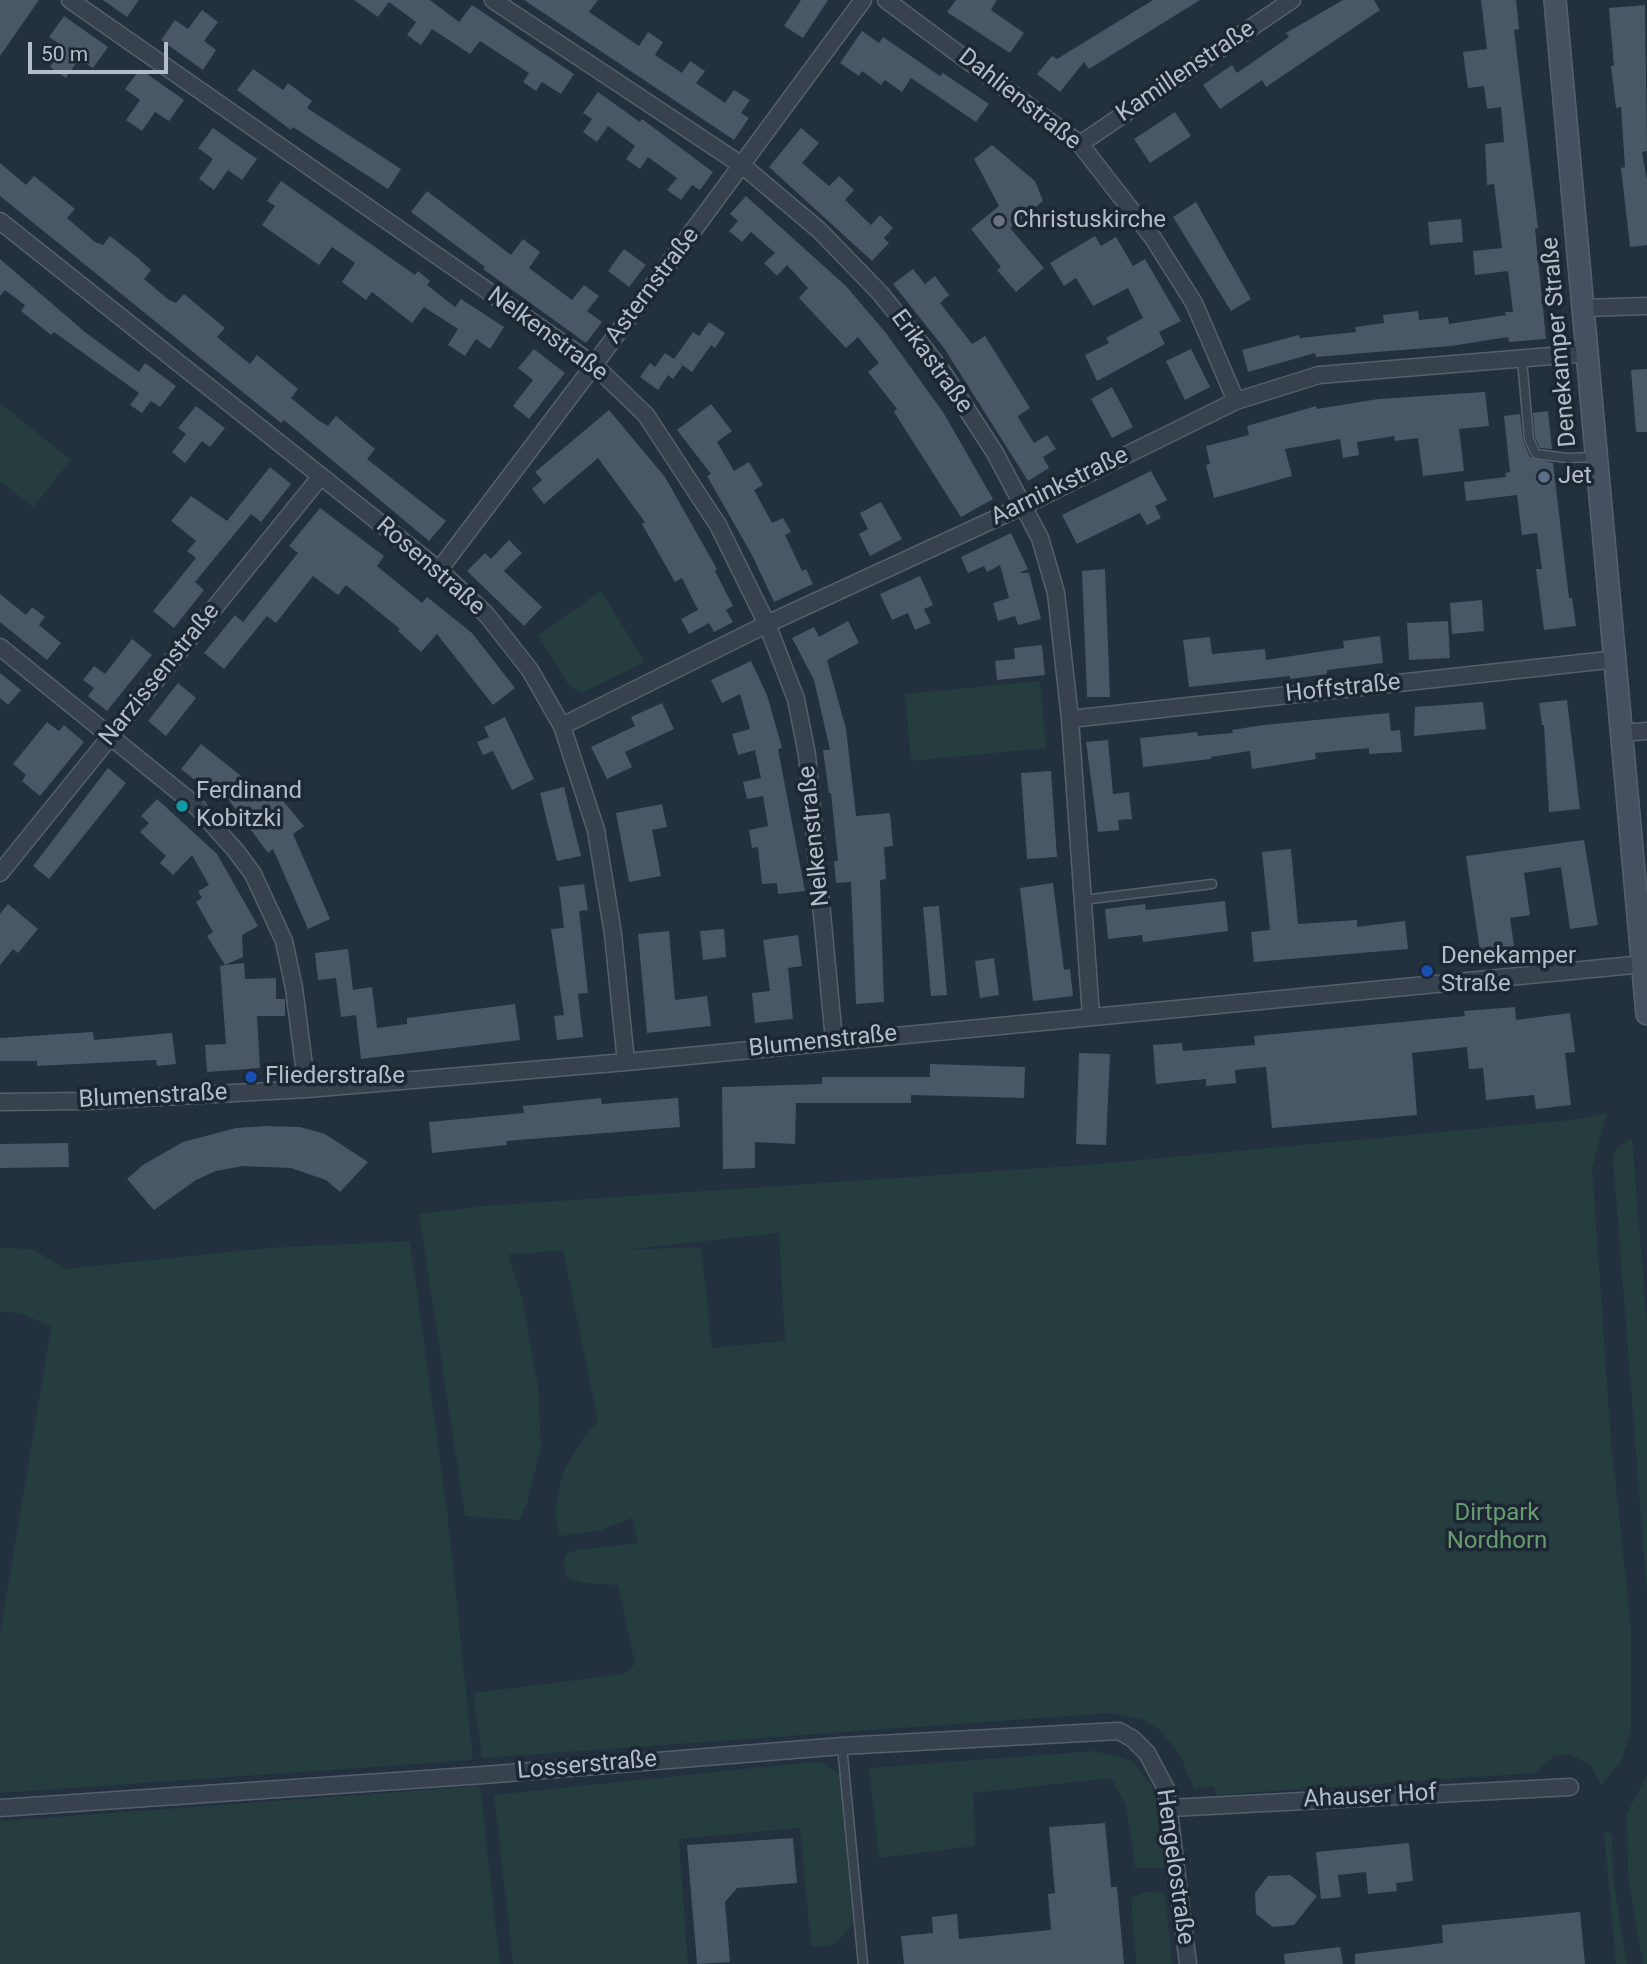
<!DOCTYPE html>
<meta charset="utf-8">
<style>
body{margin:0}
#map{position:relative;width:1647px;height:1964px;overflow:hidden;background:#23303e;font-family:Roboto,sans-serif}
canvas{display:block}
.scale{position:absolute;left:28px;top:42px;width:140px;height:32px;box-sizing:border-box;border:4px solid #b3bdc9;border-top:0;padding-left:9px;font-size:21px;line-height:24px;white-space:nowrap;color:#b3bdc9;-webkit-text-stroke:5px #1c2733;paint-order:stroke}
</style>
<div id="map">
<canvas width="1647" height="1964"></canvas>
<div class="scale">50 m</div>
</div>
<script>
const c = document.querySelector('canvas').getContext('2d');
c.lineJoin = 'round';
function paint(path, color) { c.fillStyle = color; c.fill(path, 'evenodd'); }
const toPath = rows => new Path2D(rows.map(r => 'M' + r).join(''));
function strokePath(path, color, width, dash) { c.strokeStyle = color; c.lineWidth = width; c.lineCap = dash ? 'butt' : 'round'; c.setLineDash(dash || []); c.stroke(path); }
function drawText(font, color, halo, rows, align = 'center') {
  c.font = font + ' Roboto,sans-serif'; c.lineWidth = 7; c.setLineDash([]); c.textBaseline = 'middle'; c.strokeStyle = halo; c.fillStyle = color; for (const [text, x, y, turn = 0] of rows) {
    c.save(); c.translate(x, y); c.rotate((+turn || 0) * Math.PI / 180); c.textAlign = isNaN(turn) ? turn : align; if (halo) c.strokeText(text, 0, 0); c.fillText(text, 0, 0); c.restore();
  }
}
const green = toPath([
 [0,403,71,460,33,507,0,481],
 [601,591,645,662,582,693,569,686,538,635],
 [1040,681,1046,748,911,761,905,694],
 [1607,1113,1592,1167,1611,1439,1631,1628,1631,1732,1621,1762,1601,1785,1590,1765,1569,1754,1553,1757,1535,1773,1216,1795,1213,1786,1194,1789,1180,1755,1159,1729,1144,1720,1111,1713,482,1758,473,1693,623,1674,635,1664,618,1585,582,1583,566,1577,563,1566,566,1554,576,1550,638,1543,632,1518,601,1530,560,1536,555,1515,562,1474,584,1437,598,1422,563,1250,508,1255,523,1302,538,1386,541,1447,527,1503,519,1520,465,1516,419,1214,485,1206,1086,1165,1571,1120],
 [779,1233,785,1341,712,1348,701,1247,622,1250],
 [1632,1139,1647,1324,1647,1595,1613,1159,1617,1147],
 [410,1241,448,1518,473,1760,0,1793,0,1632,51,1326,19,1313,0,1312,0,1248,33,1249,65,1269,268,1248],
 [1095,1751,1132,1761,1151,1784,1161,1818,1166,1868,1135,1868,1126,1805,1111,1778,974,1793,975,1846,879,1858,869,1768],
 [820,1761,840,1774,853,1923,835,1944,811,1947,800,1828,679,1839,688,1964,513,1964,494,1795],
 [1647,1775,1647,1964,1643,1964,1628,1875,1627,1813],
 [480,1786,500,1964,0,1964,0,1821],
 [1604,1831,1612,1834,1613,1878,1627,1964,1616,1964],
 [1145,1892,1165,1893,1172,1964,1136,1964,1131,1898]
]);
const building = toPath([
 [0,0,39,0,0,56],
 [103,0,139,0,127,17],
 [354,0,430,0,459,22,472,5,574,74,561,94,542,82,536,91,523,82,529,73,480,41,470,54,432,29,421,45,407,35,416,22,389,2,378,17],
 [524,0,598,0,589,12,639,46,648,32,663,42,655,55,682,73,690,61,705,71,696,83,725,103,734,90,750,100,741,113,749,118,734,140],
 [801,0,828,0,803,38,784,26],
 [956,0,997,0,991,10,1024,33,1010,53,947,12],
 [1153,0,1200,0,1089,69,1084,62,1060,92,1037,74,1052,56,1057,59],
 [1343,0,1374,0,1380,10,1266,87,1262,80,1220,109,1203,85,1232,65,1237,73,1289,37,1286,33],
 [1481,0,1516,0,1519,29,1514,30,1538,228,1535,229,1546,339,1509,342,1508,337,1451,346,1316,357,1315,353,1248,372,1242,350,1299,335,1300,338,1356,332,1355,327,1384,323,1383,315,1418,311,1419,320,1448,317,1449,324,1506,315,1505,312,1513,312,1508,271,1475,275,1473,251,1502,248,1494,184,1487,185,1485,144,1504,142,1501,107,1487,109,1484,86,1468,88,1463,52,1487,49],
 [1645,5,1647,151,1642,152,1647,180,1647,245,1630,247,1621,168,1625,167,1621,107,1616,108,1611,66,1614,66,1609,8],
 [202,10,218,22,204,41,216,50,203,70,161,40,175,20,188,29],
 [64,16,108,47,93,68,79,59,66,78,50,67,64,47,49,37],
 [862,31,879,43,883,37,940,76,943,73,989,104,976,122,911,78,902,92,885,80,881,85,862,71,859,76,840,63],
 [140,69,184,100,169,121,155,112,142,131,126,120,140,100,125,89],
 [253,69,283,90,288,83,312,101,307,108,401,169,388,189,293,127,291,130,237,90],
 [598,92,640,122,642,119,713,172,700,190,692,185,681,200,667,190,677,178,648,157,640,169,626,159,635,146,608,126,597,142,583,132,592,119,583,113],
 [1175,112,1191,136,1150,163,1134,139],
 [213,128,257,159,242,180,228,170,214,190,199,179,213,159,198,148],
 [801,128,819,143,802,163,829,186,839,176,854,190,845,200,871,225,880,215,893,228,884,238,889,243,872,261,769,167],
 [992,145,1035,181,1043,201,1010,228,1044,268,1016,292,997,270,1001,267,971,229,999,206,974,159],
 [0,163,26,185,34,176,75,209,67,218,95,242,103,245,110,236,138,258,151,270,144,279,169,300,176,303,184,294,225,328,217,337,250,364,257,355,298,389,291,398,318,420,328,426,336,416,375,449,367,459,446,521,429,541,284,420,281,423,0,196],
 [281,181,415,275,418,271,430,281,427,285,455,307,461,299,504,327,490,349,476,339,465,356,448,345,458,329,424,307,412,323,372,292,366,300,342,282,355,263,332,247,319,265,262,225,275,206,267,201],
 [427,191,511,255,523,239,540,252,529,268,572,300,584,285,599,296,587,311,602,322,586,343,483,269,485,267,411,212],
 [746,196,846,286,886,333,943,412,993,499,961,517,894,412,897,409,868,372,879,363,858,337,846,348,799,298,808,288,787,265,777,276,764,263,775,253,751,232,742,242,729,231,738,221,730,214],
 [1196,202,1251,299,1231,311,1173,217],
 [1461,219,1463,242,1430,245,1428,222],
 [1095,236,1101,246,1116,237,1133,266,1145,259,1181,321,1159,332,1165,344,1097,381,1085,355,1109,343,1106,338,1143,318,1128,288,1093,306,1076,278,1064,286,1050,263],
 [624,249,646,265,629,287,608,271],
 [0,259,85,332,139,372,145,363,176,386,160,407,151,401,142,413,130,405,139,393,54,332,51,335,21,311,25,305,5,290,0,296],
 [913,269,925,284,935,276,949,295,940,303,972,344,985,336,1030,408,1018,416,1019,419,1034,443,1047,435,1056,449,1043,457,1049,468,1028,481,944,348,893,284],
 [709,322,725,333,715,348,711,345,692,372,674,359,693,332,699,336],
 [534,349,565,373,529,419,513,406,533,380,518,368],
 [1191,349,1210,387,1185,400,1166,361],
 [665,353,683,365,673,379,668,375,658,390,640,377,650,363,655,367],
 [1647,369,1647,432,1636,432,1631,370],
 [1112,387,1133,427,1112,438,1091,399],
 [1485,392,1489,426,1459,429,1464,471,1423,476,1418,438,1395,441,1394,436,1357,442,1359,455,1343,458,1340,439,1285,449,1292,476,1214,498,1206,465,1210,464,1206,446,1249,435,1247,426,1316,406,1317,409,1378,399],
 [711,404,732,431,717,442,734,471,749,462,763,485,754,490,772,523,783,518,791,532,785,535,802,571,806,569,813,584,774,602,753,557,707,476,711,474,677,430],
 [196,406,225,428,210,447,202,441,185,463,172,452,186,434,178,428],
 [609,410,665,477,717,569,715,571,733,606,726,610,733,622,714,632,709,623,689,634,681,619,698,610,682,578,675,582,642,524,645,522,598,458,544,504,532,489,542,480,535,472],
 [1548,411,1552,449,1540,448,1535,437,1533,413],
 [1520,414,1523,440,1530,457,1553,463,1569,598,1572,598,1576,626,1544,630,1536,569,1542,569,1537,533,1522,535,1517,495,1466,501,1464,482,1506,477,1505,473,1510,472,1504,416],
 [270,467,291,484,261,522,251,514,195,582,204,590,174,628,153,611,196,558,187,551,196,541,171,521,191,496,227,521],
 [1151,471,1167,500,1155,506,1161,518,1147,525,1140,513,1077,544,1062,515],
 [881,502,902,539,870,556,859,534,868,529,860,513],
 [320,508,384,556,377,566,422,603,427,597,472,633,515,688,493,705,437,634,421,652,398,631,400,629,346,585,338,595,313,576,276,623,267,616,224,669,204,653,235,615,243,622,298,553,289,546],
 [1011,533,1028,569,1019,573,1029,573,1041,619,1018,625,1015,616,998,621,993,603,1009,598,1000,565,987,572,984,566,968,573,961,557],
 [509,540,522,553,504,571,542,607,524,626,467,571,485,553,491,559],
 [1105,569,1110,697,1087,697,1082,571],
 [920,576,933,605,924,609,931,623,915,630,908,613,892,620,880,594],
 [0,594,26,615,32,607,45,617,39,625,61,643,47,660,0,622],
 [1482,600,1484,631,1452,634,1450,603],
 [848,621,859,643,827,660,846,729,856,816,890,813,893,846,884,847,886,879,880,880,884,1002,856,1004,851,882,836,883,834,861,838,861,831,793,829,793,823,750,830,750,814,680,792,638,814,627,819,637],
 [1448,621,1450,658,1409,660,1407,623],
 [1380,636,1383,663,1327,670,1327,674,1290,679,1290,676,1189,687,1183,640,1210,637,1212,654,1265,649,1266,660,1344,648,1343,641],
 [132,639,152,655,107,711,88,696,94,688,83,680,94,666,105,674],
 [1042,645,1045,675,997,680,995,661,1015,659,1014,648],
 [751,661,767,695,782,748,778,749,805,891,778,894,777,883,762,884,758,847,752,848,749,830,768,826,763,796,747,799,743,782,761,778,755,750,738,755,732,734,750,729,740,694,722,703,711,680],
 [0,673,21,690,8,705,0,698],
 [178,683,196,698,166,736,148,721],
 [1567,700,1580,809,1549,812,1544,725,1542,725,1539,703],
 [1483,702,1486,729,1414,736,1415,707],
 [662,703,674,729,625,752,632,767,607,779,591,747,635,726,631,717],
 [1389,713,1391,731,1400,730,1402,752,1369,754,1369,748,1315,753,1316,759,1252,769,1250,751,1211,757,1211,759,1143,767,1140,738,1197,732,1198,736,1233,733,1232,730,1263,725],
 [505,717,534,779,512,790,493,751,483,755,477,742,489,737,484,727],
 [47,722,59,731,64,725,84,742,40,796,22,781,26,775,13,764],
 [1108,740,1113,794,1129,792,1132,819,1118,820,1119,830,1098,832,1086,742],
 [201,744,245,779,256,794,269,784,304,826,293,834,330,919,308,929,273,849,268,853,217,784,210,792,181,769],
 [108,768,126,783,49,879,33,866],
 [1051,771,1057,857,1027,859,1021,773],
 [564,787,581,856,557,861,540,793],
 [157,799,217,854,258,926,242,935,243,957,225,965,244,963,245,979,276,978,276,999,285,999,285,1016,257,1016,260,1068,207,1072,205,1045,226,1044,220,966,225,965,207,936,213,932,196,902,202,898,198,891,209,885,192,855,173,875,160,863,166,856,140,832,149,823,141,816],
 [662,804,667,827,652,830,661,876,629,882,616,813],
 [1584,840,1598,925,1570,929,1561,867,1524,873,1530,915,1510,918,1514,946,1480,951,1466,856],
 [1291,849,1298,924,1357,920,1357,927,1405,921,1408,949,1254,962,1251,932,1270,930,1262,852],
 [1053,883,1064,970,1070,969,1073,996,1033,1001,1020,888],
 [584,884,588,910,579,911,588,993,578,994,583,1037,557,1040,554,1016,564,1015,551,929,564,928,559,887],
 [1225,901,1228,931,1143,942,1142,935,1108,939,1105,909,1145,904,1146,910],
 [8,904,38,929,18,953,13,949,0,965,0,914],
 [939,906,947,995,931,996,923,907],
 [724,929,726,957,703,960,700,931],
 [669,931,675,1000,707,996,711,1026,647,1033,638,934],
 [798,935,802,966,788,968,793,1019,755,1023,752,993,770,991,763,940],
 [348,949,353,990,372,987,377,1028,407,1024,407,1018,515,1004,520,1040,361,1059,356,1015,341,1017,336,978,318,980,315,953],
 [994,958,999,995,980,998,975,961],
 [1515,1007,1516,1020,1570,1013,1575,1052,1565,1053,1571,1105,1536,1109,1534,1095,1486,1100,1483,1068,1469,1069,1467,1047,1412,1053,1417,1115,1272,1128,1266,1067,1235,1070,1236,1083,1206,1086,1206,1079,1156,1084,1153,1045,1182,1043,1183,1051,1255,1045,1254,1036,1465,1016,1464,1011],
 [93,1032,94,1040,172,1033,176,1064,157,1066,156,1060,37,1066,37,1061,0,1061,0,1038],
 [1079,1053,1110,1054,1106,1145,1076,1144],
 [930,1064,1025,1067,1024,1098,911,1095,911,1103,796,1103,795,1144,755,1142,755,1168,723,1169,722,1087,822,1084,822,1077,930,1077],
 [601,1098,602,1104,678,1098,680,1127,506,1141,507,1145,432,1153,429,1122,524,1113,523,1106],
 [266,1126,300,1127,325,1134,368,1162,340,1192,326,1180,291,1168,243,1166,216,1171,196,1180,154,1210,127,1179,143,1165,183,1142,236,1128],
 [68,1143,69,1167,0,1168,0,1144],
 [1105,1823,1111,1887,1117,1887,1124,1964,904,1964,901,1936,933,1933,932,1917,957,1914,959,1939,1051,1930,1048,1894,1055,1893,1049,1827],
 [793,1838,797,1883,737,1888,725,1902,730,1962,697,1964,687,1845],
 [1409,1843,1413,1881,1396,1883,1397,1891,1368,1894,1366,1872,1338,1875,1341,1897,1321,1899,1316,1852],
 [1290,1875,1317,1896,1294,1925,1273,1927,1256,1914,1255,1893,1268,1876],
 [1580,1912,1585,1964,1355,1964,1355,1954,1443,1943,1442,1925],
 [1340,1947,1343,1964,1285,1964,1284,1954]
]);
const lane = toPath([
 [1522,360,1529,439,1536,454,1567,458,1594,457],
 [1083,900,1212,884],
 [842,1746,863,1964]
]);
const street = toPath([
 [70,0,594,365,646,415,718,525,767,624,796,699,807,755,834,1040],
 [493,0,743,166,819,230,880,293,917,339,942,371,995,453,1040,538,1056,593,1070,719,1091,1016],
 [886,0,1080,144,1153,238,1194,303,1236,401],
 [1080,144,1292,0],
 [0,221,439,570,486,614,530,670,562,726,596,830,613,934,626,1062],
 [1584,308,1647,306],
 [439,570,594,365,863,0],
 [0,647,195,805,236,851,253,874,284,941,294,988,307,1089],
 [1070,719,1617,659],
 [562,726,767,624,1023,506,1236,401,1319,375,1588,353],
 [1622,733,1647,731],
 [0,873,321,476],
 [0,1102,88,1101,307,1089,626,1062,1644,964],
 [0,1808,484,1775,842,1746,1119,1731,1133,1739,1147,1753,1166,1789,1188,1964],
 [1170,1808,1570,1787]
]);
const secondary = toPath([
 [1555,0,1647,1014]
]);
const markers = [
 [999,221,7,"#6b7280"],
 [1544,477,7,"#5c6f8a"],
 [182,806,7,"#0f9aa8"],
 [1427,971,7,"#1a4fb4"],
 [251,1077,7,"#1a4fb4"]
];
const streetNames = [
 ["Kamillenstraße",1186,72,-34],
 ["Dahlienstraße",1019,100,38],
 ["Asternstraße",653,286,-53],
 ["Nelkenstraße",547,335,36],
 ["Denekamper Straße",1560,342,-95],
 ["Erikastraße",931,362,54],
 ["Aarninkstraße",1060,487,-26],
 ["Rosenstraße",430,567,41],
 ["Narzissenstraße",160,675,-51],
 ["Hoffstraße",1343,689,-6],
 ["Nelkenstraße",815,836,-96],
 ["Blumenstraße",823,1042,-6],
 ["Blumenstraße",153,1097,-3],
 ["Losserstraße",587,1766,-5],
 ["Ahauser Hof",1370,1797,-3],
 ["Hengelostraße",1174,1867,82]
];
const poiNames = [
 ["Christuskirche",1013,221],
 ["Jet",1558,477],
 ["Ferdinand",196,792],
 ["Kobitzki",196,820],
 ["Denekamper",1441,957],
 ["Straße",1441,985],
 ["Fliederstraße",265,1077]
];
const parkNames = [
 ["Dirtpark",1497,1514],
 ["Nordhorn",1497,1542]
];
paint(green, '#253d3f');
paint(building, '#495767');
strokePath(lane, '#55606c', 11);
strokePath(street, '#55606c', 19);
strokePath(secondary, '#55606c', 24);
strokePath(lane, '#37424e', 8);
strokePath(street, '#37424e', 16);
strokePath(secondary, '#455161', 21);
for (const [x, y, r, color] of markers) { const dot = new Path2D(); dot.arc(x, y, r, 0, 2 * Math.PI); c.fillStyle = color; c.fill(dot); strokePath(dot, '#1c2733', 2.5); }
drawText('24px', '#b3bdc9', '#1c2733', streetNames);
drawText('24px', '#b3bdc9', '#1c2733', poiNames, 'left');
drawText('24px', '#699b71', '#1c2733', parkNames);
</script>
